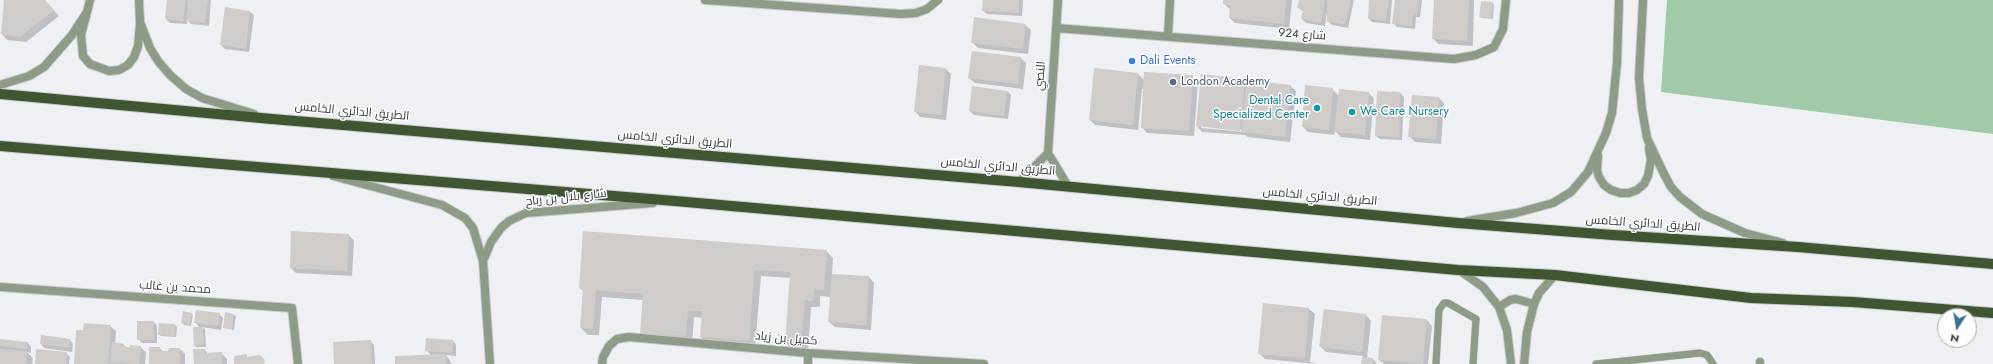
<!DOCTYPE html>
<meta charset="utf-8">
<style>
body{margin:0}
#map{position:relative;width:1993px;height:364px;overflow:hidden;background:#eff0f4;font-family:Jost,sans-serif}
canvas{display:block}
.north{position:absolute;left:1937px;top:308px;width:40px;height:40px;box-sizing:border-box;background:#fdfdff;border:1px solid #afafb1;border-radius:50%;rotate:192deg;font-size:11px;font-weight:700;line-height:16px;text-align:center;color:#3a3b3c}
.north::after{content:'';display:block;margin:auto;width:14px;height:18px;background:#39748c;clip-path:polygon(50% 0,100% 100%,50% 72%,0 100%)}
</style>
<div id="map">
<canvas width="1993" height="364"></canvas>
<div class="north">N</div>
</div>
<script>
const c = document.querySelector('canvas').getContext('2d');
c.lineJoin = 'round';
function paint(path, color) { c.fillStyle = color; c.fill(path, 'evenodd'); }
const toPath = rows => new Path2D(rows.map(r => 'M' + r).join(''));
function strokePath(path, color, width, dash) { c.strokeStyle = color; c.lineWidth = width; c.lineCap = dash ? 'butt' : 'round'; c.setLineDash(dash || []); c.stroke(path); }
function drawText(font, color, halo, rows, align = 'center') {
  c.font = font + ' Jost,Cairo,sans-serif'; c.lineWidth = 3; c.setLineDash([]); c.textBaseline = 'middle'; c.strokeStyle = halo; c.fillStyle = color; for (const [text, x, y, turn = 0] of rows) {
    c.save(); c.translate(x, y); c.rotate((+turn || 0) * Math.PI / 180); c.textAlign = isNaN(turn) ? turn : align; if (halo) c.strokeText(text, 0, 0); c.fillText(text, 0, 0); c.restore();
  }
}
const green = toPath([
 [1667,0,1993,0,1993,134,1661,92]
]);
const shadow = toPath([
 [5,0,44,0,59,16,26,42,7,40,2,34],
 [168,0,211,0,209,26,191,24,187,20,187,24,170,23,166,19],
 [984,0,1023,0,1022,16,987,14,983,11],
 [1224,0,1292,0,1289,29,1235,23,1230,18,1231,10,1224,4],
 [1299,0,1354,0,1348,28,1332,25,1328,21,1329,14,1327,11,1325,26,1306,23,1302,19,1304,12,1299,8],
 [1370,0,1392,0,1390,24,1372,22,1369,19],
 [1396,0,1422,0,1420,17,1416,17,1415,29,1397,27,1393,23],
 [1435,0,1474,0,1473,46,1438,44,1433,38],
 [1492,3,1494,4,1493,19,1482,18,1480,17],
 [226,8,250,12,254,15,249,52,225,49,221,45],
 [1025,25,1031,30,1028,54,978,48,972,42],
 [1021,58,1026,63,1023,89,975,83,969,78],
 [946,69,951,74,946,120,920,117,915,111],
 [1138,74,1145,81,1192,76,1198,82,1194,136,1147,133,1142,127,1144,89,1142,89,1138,130,1095,125,1090,120],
 [1244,80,1247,83,1290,86,1296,91,1290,142,1248,137,1245,135,1202,132,1197,126],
 [1201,126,1245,130,1244,132,1201,128],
 [1332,89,1339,96,1369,93,1374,99,1370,140,1341,137,1335,131,1334,135,1308,132,1303,127],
 [1007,91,1011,95,1008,119,974,115,970,111],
 [1400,93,1404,97,1402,140,1380,139,1376,136],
 [1439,98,1444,103,1441,144,1415,142,1409,136],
 [348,235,354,240,352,276,296,273,291,268],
 [826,251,833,258,832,275,869,277,874,283,871,330,835,327,829,322,831,297,820,296,820,307,811,307,808,352,793,350,786,343,791,278,761,276,755,347,708,344,701,337,702,318,694,317,692,343,648,339,641,332,644,300,602,297,599,335,588,335,581,328,584,292,580,288],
 [1264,304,1309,309,1315,314,1310,362,1317,364,1265,359,1259,353],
 [226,313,236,316,234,330,224,328],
 [191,314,193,315,191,326,184,325,182,323],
 [219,314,223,318,221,330,202,327,205,329,206,347,196,347,195,346,200,328,195,322],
 [1366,315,1371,321,1367,358,1373,359,1377,364,1362,364,1363,356,1326,352,1320,346],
 [1427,320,1432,326,1428,364,1384,364,1379,360],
 [154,322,157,326,157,343,142,343,138,339],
 [175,325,177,327,176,337,161,336,159,334],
 [110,326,116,331,115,344,124,345,127,348,140,347,146,352,145,364,75,364,84,331],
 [0,340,28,343,31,347,31,353,27,352,33,358,32,364,0,364],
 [70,340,73,344,72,352,44,348,41,344],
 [370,341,374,345,375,364,336,364],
 [453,341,456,345,456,356,446,355,452,364,396,364,432,356,426,350],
 [159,348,164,352,180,349,185,354,185,364,150,364],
 [205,350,208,354,221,353,227,359,227,364,195,364],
 [66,353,70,357,69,364,36,364]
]);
const building = toPath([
 [4,0,45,0,54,10,20,37,1,34],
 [167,0,186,0,183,21,165,19],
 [188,0,208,0,205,23,186,21],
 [983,0,1019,0,1019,13,982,11],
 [1223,0,1286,0,1284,24,1229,18,1230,5,1223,4],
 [1299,0,1325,0,1321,23,1301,19,1303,9,1297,8],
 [1327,0,1351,0,1345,24,1327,22],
 [1369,0,1389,0,1386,21,1368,19],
 [1395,0,1419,0,1417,14,1413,13,1412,26,1392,24],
 [1434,0,1469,0,1467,41,1432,39],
 [1481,1,1493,2,1491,18,1479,17],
 [225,7,250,11,246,49,220,45],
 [974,17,1026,24,1023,49,971,43],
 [972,51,1021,57,1018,84,968,78],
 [919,65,946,68,941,115,914,112],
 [1094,68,1138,73,1133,125,1089,120],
 [1144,72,1193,75,1189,131,1141,128],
 [1201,74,1245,79,1240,131,1196,126],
 [1247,80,1291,85,1285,137,1241,132],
 [1305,85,1333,88,1329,130,1302,127],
 [972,86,1007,91,1004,116,969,111],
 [1339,89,1369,92,1365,135,1334,132],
 [1377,91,1400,92,1399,137,1375,136],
 [1412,95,1439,97,1436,139,1408,137],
 [291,231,349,234,347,271,290,268],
 [583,231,827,250,824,290,814,289,813,301,805,300,801,345,785,344,790,272,754,270,749,341,700,337,702,311,688,311,686,336,640,333,643,294,596,290,593,329,580,328,583,289,579,288],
 [832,274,869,276,866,325,828,322],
 [1263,303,1309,308,1305,358,1258,354],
 [1324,309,1366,314,1362,352,1319,347],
 [196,310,220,313,218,326,194,323],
 [183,311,192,313,190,325,181,323],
 [225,312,234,314,232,329,223,328],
 [1382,315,1427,319,1423,364,1378,360],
 [137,321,154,321,154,340,137,340],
 [84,323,111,325,108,364,74,364,76,330,83,330],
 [159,323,175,324,175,336,158,335],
 [193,327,203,327,204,345,194,346],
 [41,335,70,339,69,348,40,344],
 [426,338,453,340,452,353,425,351],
 [0,339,28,342,27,349,0,346],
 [371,340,372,364,334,364,333,342],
 [112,342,124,344,124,347,130,347,130,345,141,346,139,364,110,363],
 [149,347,160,347,160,351,168,351,169,348,180,348,180,364,149,364],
 [0,349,27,351,26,364,0,364],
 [36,349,67,352,66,364,35,364],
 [193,349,205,349,205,353,222,352,222,364,194,364],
 [247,354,247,357,260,355,265,360,264,364,234,364,234,356],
 [446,354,446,364,395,364,395,356],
 [1362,357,1373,358,1373,364,1361,364]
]);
const service = toPath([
 [1436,364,1439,310,1444,303,1448,303,1476,319,1473,364],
 [1596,364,1700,353,1707,355,1713,364]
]);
const minor = toPath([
 [705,0,901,14,916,13,927,9,938,0],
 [1058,0,1048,153,1068,186],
 [1056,28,1454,59,1476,55,1494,47,1503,29,1506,0],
 [1168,36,1170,0],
 [1019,182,1048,153],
 [1459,270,1483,287,1499,307,1507,330,1511,364],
 [0,287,292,308,298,364],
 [1499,307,1510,300,1516,299,1534,304],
 [808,353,808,364],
 [1760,362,1760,364],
 [602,364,603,357,609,346,617,339,629,337,808,353,984,364],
 [1524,364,1527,332,1534,304,1539,293,1555,275]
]);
const tertiary = toPath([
 [139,0,140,22,150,48,158,61,170,75,186,89,202,98,254,114],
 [1643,0,1639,78,1642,109,1647,138,1664,174,1671,187,1680,197,1702,214,1745,233,1783,243],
 [87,12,81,35,83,56,90,64,109,71,119,70,128,65,134,57,138,46,140,25],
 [0,85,29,76,44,67,72,35,87,12,90,0],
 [1598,156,1597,170,1599,177,1604,185,1611,190,1620,193,1629,193,1637,190,1644,184,1648,176,1651,160,1649,148],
 [333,176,442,205,465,218,473,228,483,261,490,364],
 [1467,221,1516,213,1553,203,1571,192,1588,172,1606,133,1612,113,1617,63,1619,0],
 [483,261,491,242,501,228,509,221,526,213,653,203]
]);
const primary = toPath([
 [0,94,272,119,1019,182,1458,223,1613,235,1798,247,1993,264],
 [0,146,675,201,1458,270,1555,275,1751,298,1853,302,1993,313]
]);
const markers = [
 [1132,61,4,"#3f7fe0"],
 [1173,82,4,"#5c6f8a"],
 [1317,108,4,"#0f9aa8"],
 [1352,112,4,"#0f9aa8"]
];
const streetNames = [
 ["شارع 924",1302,35,4],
 ["النصي",1041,76,-86],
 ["الطريق الدائري الخامس",352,112,5],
 ["الطريق الدائري الخامس",675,140,5],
 ["الطريق الدائري الخامس",998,167,5],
 ["الطريق الدائري الخامس",1320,197,5],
 ["شارع بلال بن رباح",566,198,-6],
 ["الطريق الدائري الخامس",1643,224,4],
 ["محمد بن غالب",175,288,4],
 ["كميل بن زياد",786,339,5]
];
const shopNames = [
 ["Dali Events",1140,61]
];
const serviceNames = [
 ["London Academy",1181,82]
];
const cultureNames = [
 ["Dental Care",1309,101],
 ["Specialized Center",1309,115],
 ["We Care Nursery",1360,112,"left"]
];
paint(green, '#a2c9a8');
paint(shadow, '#0003');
paint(building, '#d0ccc9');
strokePath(service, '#cbcccf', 8);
strokePath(minor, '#cbcccf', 10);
strokePath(tertiary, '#cbcccf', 10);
strokePath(primary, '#cbcccf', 12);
strokePath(service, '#8e9b86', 7);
strokePath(minor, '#8e9b86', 8);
strokePath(tertiary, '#8e9b86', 8);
strokePath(primary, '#405632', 10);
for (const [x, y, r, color] of markers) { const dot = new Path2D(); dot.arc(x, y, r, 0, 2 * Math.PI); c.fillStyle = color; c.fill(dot); strokePath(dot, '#fdfdff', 1.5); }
drawText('12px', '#3a3b3c', '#fdfdff', streetNames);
drawText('12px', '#366cbe', '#fdfdff', shopNames, 'left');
drawText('12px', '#4e5e75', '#fdfdff', serviceNames, 'left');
drawText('12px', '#0d838f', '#fdfdff', cultureNames, 'right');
</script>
